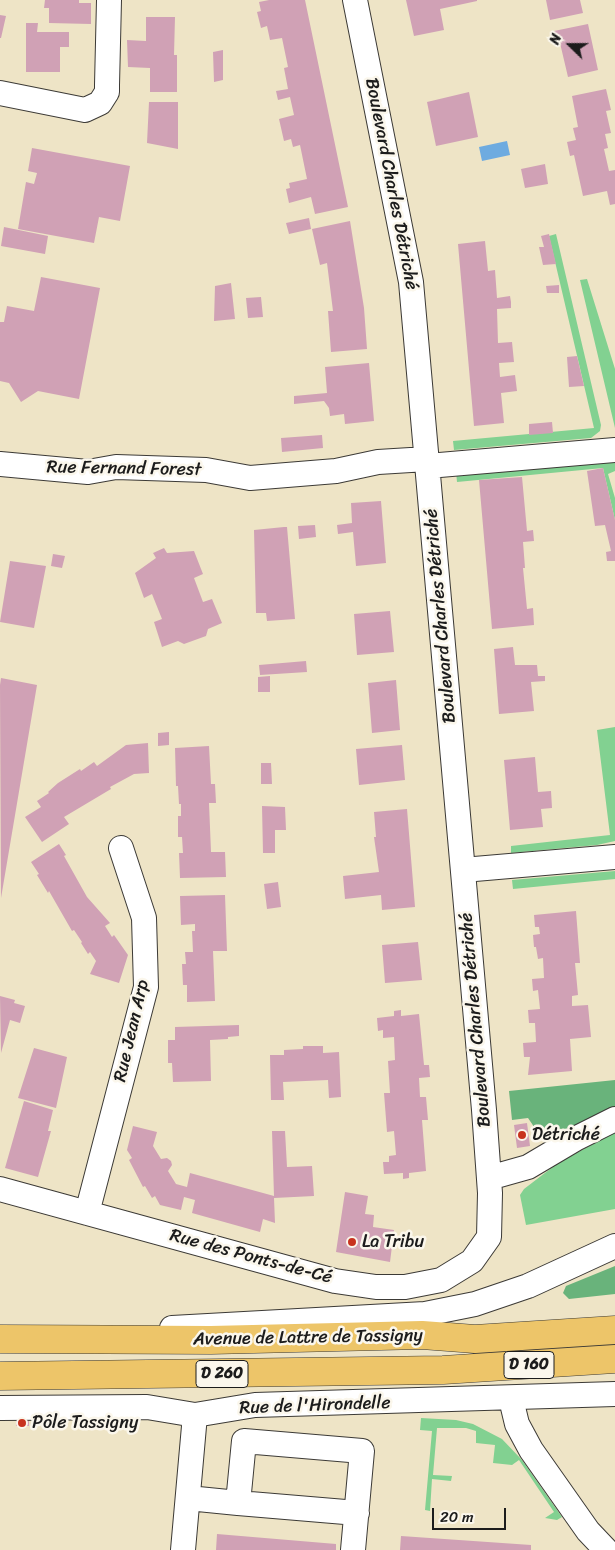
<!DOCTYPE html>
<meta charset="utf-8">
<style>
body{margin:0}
#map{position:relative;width:615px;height:1550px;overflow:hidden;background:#eee4c6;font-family:Sriracha,sans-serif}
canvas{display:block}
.north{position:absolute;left:545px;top:20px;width:50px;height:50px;-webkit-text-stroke:4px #fbf7ec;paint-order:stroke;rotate:292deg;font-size:14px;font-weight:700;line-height:20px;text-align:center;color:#1c1c1c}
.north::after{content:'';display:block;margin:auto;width:18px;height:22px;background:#1c1c1c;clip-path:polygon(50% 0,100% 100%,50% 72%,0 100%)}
.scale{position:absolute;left:432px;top:1508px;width:74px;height:22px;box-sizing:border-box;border:2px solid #1c1c1c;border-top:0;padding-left:6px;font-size:15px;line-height:18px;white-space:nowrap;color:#1c1c1c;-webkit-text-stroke:4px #fbf7ec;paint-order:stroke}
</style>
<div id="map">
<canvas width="615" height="1550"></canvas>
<div class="north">N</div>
<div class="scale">20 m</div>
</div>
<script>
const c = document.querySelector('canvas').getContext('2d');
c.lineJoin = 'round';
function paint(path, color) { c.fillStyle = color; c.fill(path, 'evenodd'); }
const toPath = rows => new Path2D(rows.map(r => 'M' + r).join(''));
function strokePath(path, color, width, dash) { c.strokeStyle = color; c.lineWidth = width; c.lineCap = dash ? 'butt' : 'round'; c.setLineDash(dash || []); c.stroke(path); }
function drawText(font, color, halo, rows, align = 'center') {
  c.font = font + ' Sriracha,sans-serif'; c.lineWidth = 5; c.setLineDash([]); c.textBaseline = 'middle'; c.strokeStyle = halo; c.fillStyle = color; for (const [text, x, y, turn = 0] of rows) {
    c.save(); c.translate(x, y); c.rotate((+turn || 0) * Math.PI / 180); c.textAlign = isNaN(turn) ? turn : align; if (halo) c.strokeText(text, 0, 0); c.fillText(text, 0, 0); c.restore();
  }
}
const green = toPath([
 [556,234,601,425,600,431,591,438,454,450,453,441,594,428,549,236],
 [587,279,615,369,615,428,580,280],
 [615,456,615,471,608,474,615,498,615,520,603,468,457,482,456,471],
 [615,727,615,841,597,845,511,853,511,846,610,835,597,730],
 [615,871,615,879,513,889,512,880],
 [615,1132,615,1209,526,1225,520,1195,524,1189,558,1163],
 [421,1418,456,1420,473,1424,502,1439,522,1460,562,1517,557,1520,545,1518,554,1512,519,1460,512,1465,493,1463,495,1445,476,1443,476,1431,466,1428,437,1428,433,1475,452,1476,451,1481,432,1479,430,1511,425,1510,432,1431,420,1430]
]);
const forest = toPath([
 [615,1080,615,1107,543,1140,528,1118,512,1120,509,1091],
 [615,1266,615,1294,569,1299,563,1293,566,1286]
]);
const water = toPath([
 [507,141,510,155,482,161,479,147]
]);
const building = toPath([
 [45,0,79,0,79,3,91,3,91,24,49,23,49,8,44,8],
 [269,0,305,0,348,207,315,214,311,197,289,203,286,189,290,188,289,183,307,179,300,145,293,147,291,139,284,141,279,119,294,115,290,97,278,100,276,91,288,89,284,68,288,67,282,38,270,40,267,26,261,28,257,12,261,11,259,2],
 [406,0,477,0,477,1,440,9,444,30,414,36],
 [546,0,580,0,583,13,550,20],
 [0,15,6,16,1,38,0,38],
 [146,17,175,17,174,55,177,55,177,92,150,92,150,68,128,67,127,40,146,41],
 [26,23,38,23,37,32,69,32,69,47,60,47,60,72,26,72],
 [588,24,598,70,568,77,560,43,556,44,554,31],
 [223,50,223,80,214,82,213,52],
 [606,89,611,110,606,111,611,133,605,134,608,148,604,149,609,171,615,170,615,204,610,205,607,191,583,196,574,155,570,156,567,142,576,140,573,128,578,127,572,96],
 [469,92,478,137,436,146,427,102],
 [149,102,178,102,178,149,147,143],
 [32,148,130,166,120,221,99,217,94,243,18,229,26,182,34,184,37,173,28,171],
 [545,164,548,184,525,188,521,169],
 [309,218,311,229,289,234,286,223],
 [350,221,364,308,367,349,331,352,328,311,333,311,327,263,320,265,312,229],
 [4,227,48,236,45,254,1,246],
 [549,234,556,264,543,265,539,247,544,247,541,236],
 [485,241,488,271,495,270,497,298,510,296,511,302,511,308,497,309,498,343,512,342,514,362,499,363,500,377,515,375,517,391,501,393,504,423,474,426,458,244],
 [41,277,100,288,79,399,38,391,21,402,9,383,0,381,0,322,4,322,7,306,34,311],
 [231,283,235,319,214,321,215,286],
 [559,285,559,293,547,293,546,286],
 [261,297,263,317,248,318,246,298],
 [577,356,584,386,569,387,567,357],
 [369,363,374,421,345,424,344,414,330,416,329,408,324,401,294,404,294,396,327,393,325,367],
 [552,422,553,433,529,435,529,424],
 [322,435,323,448,282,452,281,438],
 [603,468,615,520,615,561,607,561,606,552,611,551,605,525,595,526,587,471],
 [522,477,527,531,533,530,534,541,523,542,525,568,523,568,527,609,533,608,534,625,492,629,479,480],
 [381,501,386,563,356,566,353,532,338,534,337,525,352,523,351,503],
 [315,525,316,537,299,539,298,526],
 [284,527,287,527,295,619,267,621,266,613,256,613,254,530],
 [164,548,167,553,194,551,203,574,194,578,203,602,212,599,222,623,208,629,206,636,184,644,178,641,162,647,154,622,162,619,152,594,144,598,135,573,156,558,153,553],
 [53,554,65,556,62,568,51,566],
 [10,561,46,566,34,628,0,622],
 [390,611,394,652,357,655,354,614],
 [513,647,515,665,537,665,538,676,545,676,545,681,531,682,534,711,499,714,494,649],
 [306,661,307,672,260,675,259,665],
 [270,676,270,692,258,692,258,677],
 [1,678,37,685,1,898,0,685],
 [396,680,400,730,372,733,368,683],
 [169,732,169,745,158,746,158,733],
 [148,743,149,773,134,774,110,787,111,789,64,817,69,824,42,842,25,817,41,807,37,801,49,793,48,792,58,783,80,769,81,771,94,762,97,766,126,745],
 [402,745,405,780,359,785,356,749],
 [209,746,211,784,215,784,216,803,209,803,211,852,225,852,226,877,180,878,179,853,183,853,182,837,178,837,178,816,181,816,181,804,179,804,178,786,176,786,175,748],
 [535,757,538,792,551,791,552,808,541,809,543,827,510,830,504,760],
 [261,763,271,763,272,784,261,784],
 [262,806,285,807,286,830,275,830,275,853,263,853],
 [407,809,415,907,382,910,381,895,345,899,343,876,379,872,374,837,376,837,374,812],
 [59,844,66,855,64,856,87,897,110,923,105,926,112,937,114,935,128,955,119,983,90,974,96,961,90,952,88,954,81,943,82,942,74,930,72,931,49,891,48,893,37,875,39,874,31,862],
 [278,882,281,907,267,909,264,884],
 [225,895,227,951,213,951,215,1001,187,1002,187,985,183,985,182,964,186,964,185,952,193,952,192,931,195,931,195,924,181,925,180,896],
 [576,911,580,963,575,963,578,995,572,996,572,1006,588,1005,591,1037,570,1039,572,1071,528,1075,530,1057,524,1057,523,1043,536,1042,535,1023,529,1023,528,1010,540,1009,538,990,533,991,532,979,544,978,543,958,538,959,536,947,534,947,533,935,540,934,539,927,535,927,534,915],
 [418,942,422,980,385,983,382,945],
 [0,996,15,1000,14,1003,25,1006,20,1023,10,1020,1,1053],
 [401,1010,401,1016,419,1014,424,1065,429,1065,430,1077,419,1078,420,1097,426,1097,428,1120,422,1120,426,1171,409,1173,409,1178,403,1179,403,1173,384,1174,383,1162,389,1162,389,1156,396,1155,394,1131,387,1132,384,1093,390,1093,388,1061,395,1060,394,1037,383,1038,383,1030,378,1031,377,1018,394,1016,394,1011],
 [239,1025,239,1036,228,1037,228,1039,210,1040,211,1081,173,1082,172,1063,168,1063,168,1040,175,1040,175,1027],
 [303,1046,323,1046,323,1053,339,1052,341,1097,329,1098,328,1080,283,1082,284,1100,271,1100,270,1055,284,1055,284,1050,303,1049],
 [34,1048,67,1057,56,1108,18,1098],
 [24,1101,53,1110,48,1131,51,1131,38,1177,5,1168],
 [527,1123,530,1146,517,1148,514,1125],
 [133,1126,157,1132,153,1146,161,1159,167,1158,171,1161,172,1165,168,1171,176,1184,187,1187,190,1173,274,1196,272,1131,285,1131,287,1167,312,1166,314,1196,274,1198,275,1223,263,1219,260,1232,192,1213,195,1200,184,1197,181,1210,160,1205,155,1196,152,1198,145,1186,143,1187,129,1160,132,1158,127,1150],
 [345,1192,368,1196,365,1214,374,1215,373,1227,394,1230,390,1262,336,1252],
 [16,1420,29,1421,29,1426,16,1426],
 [217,1534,336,1544,336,1550,216,1550],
 [401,1536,531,1545,531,1550,400,1550]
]);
const minor = toPath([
 [0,93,85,110,100,103,107,92,107,85,109,0],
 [0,464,88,472,116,467,206,470,250,478,336,471,378,462,427,459],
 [428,466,615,450],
 [463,870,615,857],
 [489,1178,528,1167,577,1138,615,1119],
 [0,1189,335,1281,376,1287,405,1287,441,1280,472,1261,489,1237,490,1193,484,1110,411,282,355,0],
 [87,1213,146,987,144,918,121,848],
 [172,1328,425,1314,475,1304,528,1286,615,1246],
 [511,1399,517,1424,531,1450,588,1531,606,1550],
 [0,1408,147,1407,195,1415,255,1405,615,1394],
 [188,1498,238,1503,244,1441,362,1451,353,1550],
 [238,1503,357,1513],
 [183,1550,195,1415]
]);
const major = toPath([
 [0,1339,211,1340,422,1335,475,1339,615,1330],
 [0,1376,443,1370,615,1359]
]);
const markers = [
 [522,1135,5,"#c8321e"],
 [352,1242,5,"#c8321e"],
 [22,1423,5,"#c8321e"]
];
const shields = [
 [529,1365,50],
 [222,1374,52]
];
const shieldNames = [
 ["D 160",529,1365],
 ["D 260",222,1374]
];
const streetNames = [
 ["Boulevard Charles Détriché",391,184,79],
 ["Rue Fernand Forest",124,469,1],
 ["Boulevard Charles Détriché",441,616,-95],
 ["Boulevard Charles Détriché",476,1020,-95],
 ["Rue Jean Arp",132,1031,-77],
 ["Rue des Ponts-de-Cé",251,1257,15],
 ["Avenue de Lattre de Tassigny",308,1338,-1],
 ["Rue de l'Hirondelle",315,1406,-2]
];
const poiNames = [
 ["Détriché",532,1135],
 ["La Tribu",362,1242],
 ["Pôle Tassigny",32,1423]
];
paint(green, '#82d191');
paint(forest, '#69b37b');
paint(water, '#6eabe0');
paint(building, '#d0a1b5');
strokePath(minor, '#3c3a36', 26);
strokePath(major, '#3c3a36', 29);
strokePath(minor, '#fff', 24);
strokePath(major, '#edc569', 28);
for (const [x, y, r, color] of markers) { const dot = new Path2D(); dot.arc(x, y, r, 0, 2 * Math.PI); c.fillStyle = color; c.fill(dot); strokePath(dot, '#fbf7ec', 2); }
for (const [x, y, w] of shields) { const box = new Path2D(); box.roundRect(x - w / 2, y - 13.5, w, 27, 4); c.fillStyle = '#fbf7ec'; c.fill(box); strokePath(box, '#1c1c1c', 1); }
drawText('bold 16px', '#1c1c1c', null, shieldNames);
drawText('18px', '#1c1c1c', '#fbf7ec', streetNames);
drawText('18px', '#1c1c1c', '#fbf7ec', poiNames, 'left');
</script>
